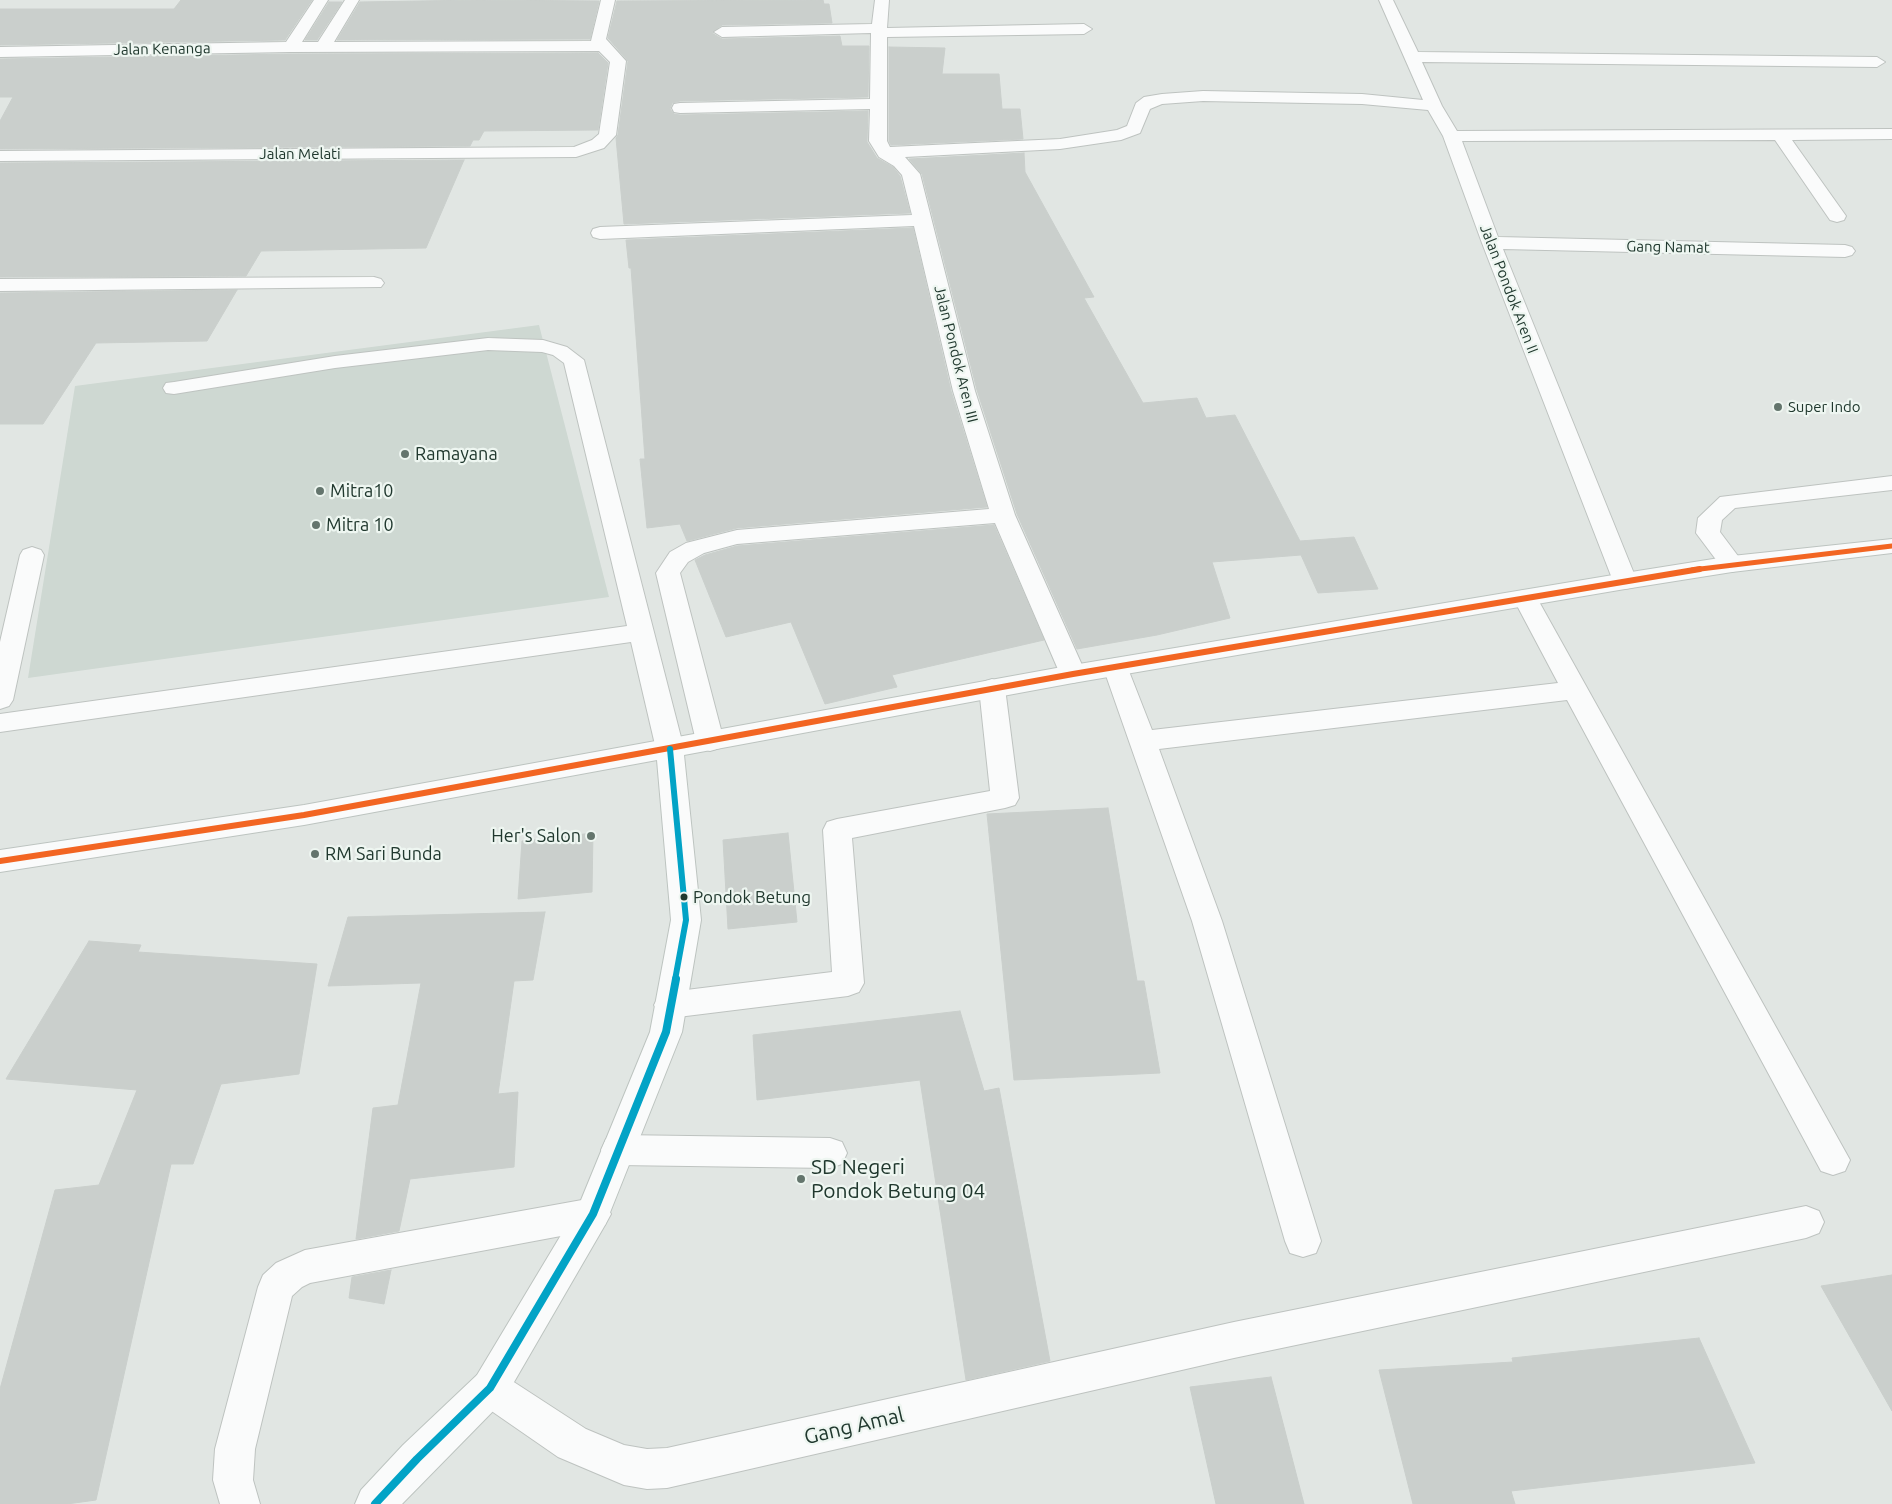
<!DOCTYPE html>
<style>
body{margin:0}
canvas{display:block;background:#e1e6e3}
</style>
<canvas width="1892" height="1504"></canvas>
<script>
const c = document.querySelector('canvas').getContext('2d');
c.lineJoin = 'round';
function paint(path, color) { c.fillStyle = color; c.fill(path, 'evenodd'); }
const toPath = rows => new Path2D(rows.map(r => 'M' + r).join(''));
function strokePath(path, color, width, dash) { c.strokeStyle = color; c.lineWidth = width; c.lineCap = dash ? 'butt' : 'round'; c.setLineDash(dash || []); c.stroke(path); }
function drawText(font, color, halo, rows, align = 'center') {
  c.font = font + ' Ubuntu,sans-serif'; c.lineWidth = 4.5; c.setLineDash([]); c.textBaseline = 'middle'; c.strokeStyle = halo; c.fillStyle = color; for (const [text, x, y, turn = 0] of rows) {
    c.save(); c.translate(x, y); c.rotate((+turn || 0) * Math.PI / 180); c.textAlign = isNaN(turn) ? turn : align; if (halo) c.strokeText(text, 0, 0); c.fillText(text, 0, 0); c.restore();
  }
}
const built = toPath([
 [539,325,609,597,28,678,75,386]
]);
const building = toPath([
 [181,0,312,0,285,40,0,45,0,9,174,9,181,0],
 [476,0,599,1,590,39,337,40,360,2,476,0],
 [823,0,824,4,829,4,832,23,722,25,712,33,722,39,840,36,842,46,869,46,868,97,680,101,672,103,670,109,674,114,680,115,868,111,867,142,877,158,893,167,900,176,910,213,624,224,616,138,618,135,628,61,608,38,617,1,823,0],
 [329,2,342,2,317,40,305,40,329,2],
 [889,47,945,48,942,74,999,74,1002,109,1020,109,1023,139,891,145,889,141,889,47],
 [598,53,608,63,598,130,484,131,479,140,473,140,470,146,0,149,0,121,13,97,0,97,0,59,291,54,598,53],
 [1024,153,1025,172,1094,297,1084,298,1143,403,1197,398,1206,418,1235,415,1300,541,1354,537,1378,589,1318,593,1301,555,1212,562,1230,618,1157,635,1077,649,1017,514,977,390,922,174,909,159,1024,153],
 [464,160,426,248,261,251,246,276,0,277,0,163,464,160],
 [913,228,951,391,987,507,737,528,687,541,680,524,647,528,640,459,645,459,631,268,629,268,626,240,913,228],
 [237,290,207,341,96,343,43,424,0,424,0,293,237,290],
 [994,525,1044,640,892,675,897,687,825,704,791,622,726,637,695,560,705,555,737,546,994,525],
 [1108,808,1137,981,1144,981,1160,1073,1014,1080,987,814,1108,808],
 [593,833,592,892,518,899,522,841,593,833],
 [788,833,797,922,728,929,723,840,788,833],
 [545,912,533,980,514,981,498,1094,518,1092,514,1167,410,1179,399,1231,356,1239,373,1108,398,1105,421,983,328,986,348,917,545,912],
 [89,941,141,945,138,952,317,964,299,1074,221,1084,193,1164,171,1164,96,1500,67,1504,0,1504,0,1389,55,1190,99,1185,137,1090,6,1079,89,941],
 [960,1011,984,1091,999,1088,1050,1361,966,1380,920,1080,757,1100,753,1035,960,1011],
 [391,1270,384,1304,349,1298,352,1277,391,1270],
 [1892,1275,1892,1411,1821,1286,1892,1275],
 [1699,1338,1755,1463,1511,1491,1515,1504,1413,1504,1379,1370,1513,1362,1512,1358,1699,1338],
 [1271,1377,1304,1504,1216,1504,1190,1387,1271,1377]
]);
const service = toPath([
 [488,338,543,340,567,347,584,360,684,749,680,756,670,759,660,756,656,749,631,642,0,732,0,714,627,626,564,363,553,355,542,352,488,350,335,368,174,394,166,393,163,388,166,383,174,382,335,356,488,338],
 [1892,476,1892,490,1735,508,1722,520,1720,532,1744,564,1741,569,1732,572,1723,569,1696,533,1698,518,1720,497,1892,476],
 [32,547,41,550,44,555,13,700,9,706,0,709,0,642,20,555,23,550,32,547],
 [1525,590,1534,592,1537,598,1850,1160,1845,1171,1833,1175,1821,1171,1567,700,1159,749,1222,921,1321,1241,1316,1253,1303,1257,1290,1253,1285,1241,1192,921,1103,667,1107,661,1116,658,1125,661,1152,730,1558,683,1513,598,1516,592,1525,590],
 [992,679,1001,682,1005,688,1019,798,1015,805,1005,808,852,838,864,983,859,992,848,996,670,1018,659,1014,654,1005,659,996,670,992,832,972,823,830,827,822,837,819,990,791,979,688,983,682,992,679],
 [618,1135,830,1138,842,1142,847,1153,842,1164,830,1168,618,1165,606,1161,601,1150,606,1139,618,1135],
 [593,1198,605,1203,611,1214,605,1225,593,1230,310,1283,302,1287,292,1296,255,1449,253,1480,260,1504,220,1504,213,1480,215,1449,258,1287,263,1275,276,1263,305,1250,593,1198]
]);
const minor = toPath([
 [314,0,328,0,302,42,318,42,345,0,359,0,334,42,591,41,601,0,615,0,606,39,626,61,616,135,604,148,576,157,0,161,0,151,574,147,592,140,599,134,610,62,599,51,291,52,0,57,0,47,286,42,314,0],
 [875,0,889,0,887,28,1084,24,1092,29,1084,34,887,37,887,141,890,147,1060,139,1117,130,1127,126,1136,103,1144,97,1162,94,1203,91,1362,94,1423,100,1379,0,1393,0,1418,52,1877,57,1885,62,1877,67,1422,62,1442,106,1457,131,1892,129,1892,139,1792,140,1846,216,1844,220,1837,222,1830,220,1775,140,1462,141,1498,237,1845,245,1852,247,1855,251,1852,255,1845,257,1503,249,1637,581,1634,587,1625,589,1616,587,1613,581,1482,243,1443,136,1428,110,1362,104,1203,101,1162,104,1150,109,1140,133,1121,140,1060,149,905,157,920,174,975,391,1015,515,1086,674,1082,680,1073,683,1064,680,1060,674,995,523,737,544,704,553,688,562,680,573,724,741,720,748,710,751,700,748,696,741,656,573,670,552,686,543,737,530,989,509,953,391,914,226,600,239,593,237,591,233,593,229,600,227,912,215,902,175,894,166,879,157,869,141,870,109,680,113,674,112,672,108,674,104,680,103,870,99,871,33,722,37,714,32,722,27,872,24,875,0],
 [374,277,381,279,384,283,381,287,0,291,0,279,374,277],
 [1806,1206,1819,1211,1824,1222,1819,1233,1806,1238,1234,1358,667,1488,647,1489,624,1485,558,1457,477,1401,471,1388,477,1375,490,1369,503,1375,586,1429,624,1445,647,1449,667,1448,1234,1322,1806,1206]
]);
const secondary = toPath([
 [1892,539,1892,553,1732,572,1625,589,1073,683,684,755,701,920,682,1032,605,1225,503,1401,402,1504,355,1504,361,1490,403,1445,477,1375,579,1205,650,1032,671,920,657,760,304,825,0,872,0,850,304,805,1073,665,1625,573,1732,556,1892,539]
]);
const bus1Far1 = toPath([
 [1692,570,1892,546]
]);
const bus1 = toPath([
 [0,861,304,815,1073,674,1700,569]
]);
const bus2Far1 = toPath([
 [670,749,686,920,675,980]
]);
const bus2 = toPath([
 [375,1504,417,1459,490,1388,593,1214,666,1032,676,979]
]);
const markers = [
 [1778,407,5,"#64756d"],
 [405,454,5,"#64756d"],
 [320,491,5,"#64756d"],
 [316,525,5,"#64756d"],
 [591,836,5,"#64756d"],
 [315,854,5,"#64756d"],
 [684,897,4.5,"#20382e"],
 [801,1179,5,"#64756d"]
];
const farStreetnames = [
 ["Jalan Kenanga",162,49,-1],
 ["Jalan Melati",300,154],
 ["Gang Namat",1668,247,1],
 ["Jalan Pondok Aren II",1509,289,69],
 ["Jalan Pondok Aren III",956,354,76]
];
const farPoinames = [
 ["Super Indo",1788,407]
];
const busNames = [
 ["Pondok Betung",693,897]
];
const poiNames = [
 ["Ramayana",415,454],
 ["Mitra10",330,491],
 ["Mitra 10",326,525],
 ["Her's Salon",581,836,"right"],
 ["RM Sari Bunda",325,854]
];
const nearPoinames = [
 ["SD Negeri",811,1167],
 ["Pondok Betung 04",811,1191]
];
const nearStreetnames = [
 ["Gang Amal",854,1426,-13]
];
paint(built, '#ced8d2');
paint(building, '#cacfcc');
strokePath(building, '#cacfcc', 1);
strokePath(service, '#bec3c0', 2);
strokePath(minor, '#bec3c0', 2);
strokePath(secondary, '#bdc4c0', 2);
paint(service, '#fafbfb');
paint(minor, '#fafbfb');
paint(secondary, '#fafbfb');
strokePath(bus1Far1, '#f26522', 5);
strokePath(bus1, '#f26522', 6);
strokePath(bus2Far1, '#02a3c6', 6);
strokePath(bus2, '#02a3c6', 8);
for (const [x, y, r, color] of markers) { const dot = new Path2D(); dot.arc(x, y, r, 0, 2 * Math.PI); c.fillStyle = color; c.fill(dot); strokePath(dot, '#eef6f1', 2); }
drawText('15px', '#20382e', '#eef6f1', farStreetnames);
drawText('15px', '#20382e', '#eef6f1', farPoinames, 'left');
drawText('17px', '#20382e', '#eef6f1', busNames, 'left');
drawText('18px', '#20382e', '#eef6f1', poiNames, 'left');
drawText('21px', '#20382e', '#eef6f1', nearPoinames, 'left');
drawText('21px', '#20382e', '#eef6f1', nearStreetnames);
</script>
